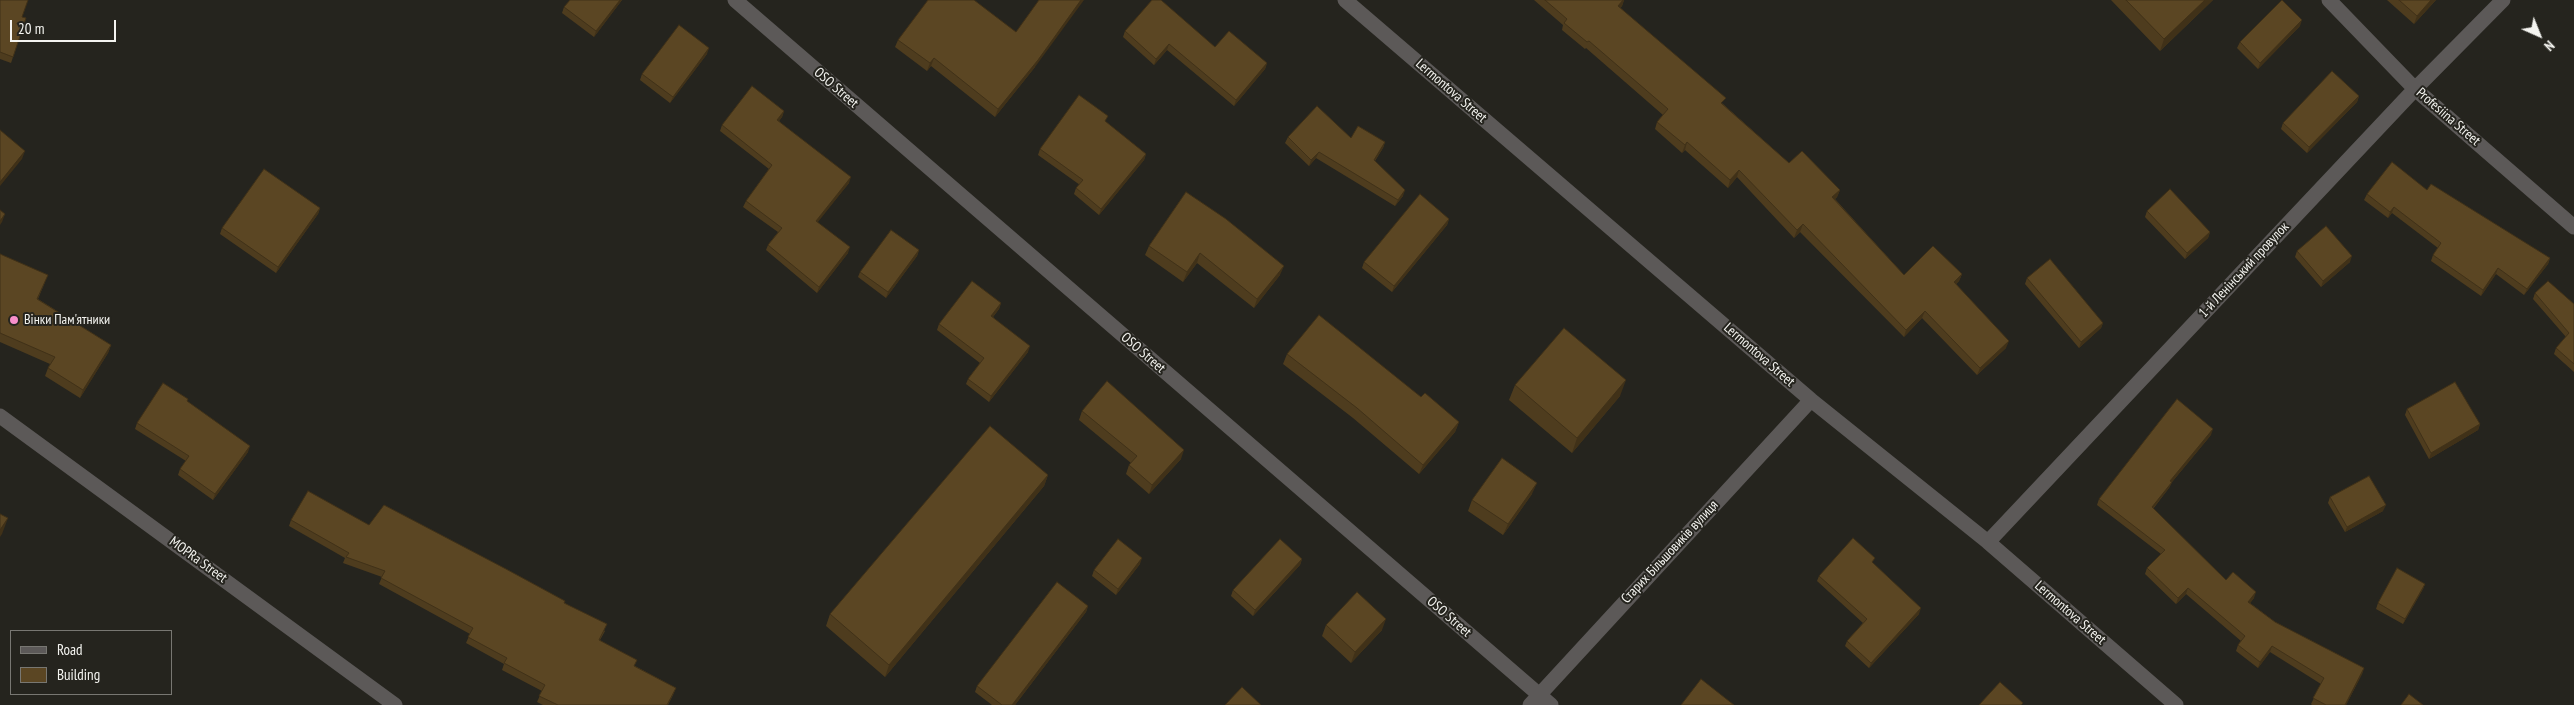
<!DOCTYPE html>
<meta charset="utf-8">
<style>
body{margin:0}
#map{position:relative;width:2574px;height:705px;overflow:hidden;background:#25241e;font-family:"PT Sans Narrow",sans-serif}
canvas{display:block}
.legend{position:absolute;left:10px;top:630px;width:162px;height:65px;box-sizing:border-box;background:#25241e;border:1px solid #787772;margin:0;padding:6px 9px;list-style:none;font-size:15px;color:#f4f4f0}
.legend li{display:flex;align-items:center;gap:10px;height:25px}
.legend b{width:25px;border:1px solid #787772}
.north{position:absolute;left:2514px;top:10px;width:50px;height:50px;-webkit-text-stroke:4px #25241e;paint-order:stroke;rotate:136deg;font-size:14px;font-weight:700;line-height:20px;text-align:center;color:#f4f4f0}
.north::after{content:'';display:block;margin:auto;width:18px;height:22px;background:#f4f4f0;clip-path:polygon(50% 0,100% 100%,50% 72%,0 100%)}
.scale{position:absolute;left:10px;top:20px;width:106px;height:22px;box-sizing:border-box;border:2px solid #f4f4f0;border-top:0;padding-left:6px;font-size:15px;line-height:18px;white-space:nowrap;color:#f4f4f0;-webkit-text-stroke:4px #25241e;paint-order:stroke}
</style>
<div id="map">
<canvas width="2574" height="705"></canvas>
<ul class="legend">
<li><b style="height:6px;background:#5c5958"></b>Road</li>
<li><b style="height:14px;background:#5b4623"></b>Building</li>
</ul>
<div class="north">N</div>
<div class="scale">20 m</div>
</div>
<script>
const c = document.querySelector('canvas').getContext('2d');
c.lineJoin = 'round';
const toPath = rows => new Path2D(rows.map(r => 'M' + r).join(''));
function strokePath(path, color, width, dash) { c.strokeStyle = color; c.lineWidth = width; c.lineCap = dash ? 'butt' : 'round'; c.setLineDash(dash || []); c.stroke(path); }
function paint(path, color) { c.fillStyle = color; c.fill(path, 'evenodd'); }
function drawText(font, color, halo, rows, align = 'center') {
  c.font = font + ' "PT Sans Narrow",sans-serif'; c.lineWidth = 4; c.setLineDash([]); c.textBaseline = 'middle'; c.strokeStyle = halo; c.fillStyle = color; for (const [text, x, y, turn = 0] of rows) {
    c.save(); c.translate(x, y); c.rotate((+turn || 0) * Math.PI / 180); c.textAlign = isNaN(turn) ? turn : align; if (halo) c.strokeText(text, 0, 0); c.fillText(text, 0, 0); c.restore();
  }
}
const minor = toPath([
 [735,0,1551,705],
 [1345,0,1811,400,1988,542,2176,705],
 [2329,0,2415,89,2574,227],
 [0,416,395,705],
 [1988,542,2415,89,2503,0],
 [1530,705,1811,400]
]);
const wall = toPath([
 [0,0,22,17,26,18,11,63,0,59],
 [622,0,594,37,562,13,564,7],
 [1534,0,1624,0,1622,6,1620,8,1723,104,1789,163,1840,190,1837,197,1835,199,1904,275,1962,274,1959,281,1956,284,2006,348,1977,375,1922,318,1904,337,1800,232,1794,238,1737,177,1728,188,1685,150,1682,153,1655,129,1657,122,1663,115,1586,48,1585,49,1562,30,1563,25],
 [2111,0,2213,0,2160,51],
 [2387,0,2436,0,2414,24],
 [2300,26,2258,69,2237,48,2240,42],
 [1125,31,1215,47,1267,63,1265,69,1234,106,1167,50,1154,65,1123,37],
 [1016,32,1035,67,995,117,931,66,927,71,895,47,898,40],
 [707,54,670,103,640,80,642,74],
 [2359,96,2357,102,2307,153,2281,129,2283,123],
 [784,111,782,117,779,121,849,183,817,222,848,253,817,293,766,250,768,245,778,232,743,207,746,201,769,169,720,131,722,125],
 [1106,122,1146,154,1144,160,1099,215,1074,194,1076,188,1080,185,1038,155,1040,149],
 [1288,137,1351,138,1385,142,1383,148,1375,161,1403,196,1395,206,1316,158,1309,166,1285,143],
 [2427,190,2550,258,2548,264,2524,295,2496,274,2481,296,2431,261,2433,255,2438,248,2392,213,2388,218,2364,200,2367,194],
 [1186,192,1280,275,1254,308,1197,263,1183,282,1145,255,1149,246],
 [320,208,318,214,276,273,220,234,222,228],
 [2147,211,2210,232,2208,238,2185,259,2145,217],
 [1449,219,1447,225,1392,292,1362,268,1364,262],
 [919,250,917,256,886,298,858,277,860,272],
 [2297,251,2350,262,2321,287,2295,257],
 [0,254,45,282,38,299,111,345,108,353,80,398,45,376,48,368,50,364,0,342],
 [2027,278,2103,323,2101,328,2079,348,2025,284],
 [2535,293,2574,304,2574,372,2554,354,2556,348,2566,337,2533,299],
 [1001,303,999,309,993,317,1028,352,989,402,966,384,968,379,980,363,937,330,939,324],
 [1287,354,1421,397,1459,422,1455,432,1419,474,1353,418,1283,364],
 [1515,385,1620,396,1572,453,1509,400],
 [188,399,187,401,248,452,213,500,178,475,180,469,186,461,135,429,137,423],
 [2407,409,2480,424,2478,430,2429,459,2405,415],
 [1082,411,1181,459,1149,494,1126,474,1129,465,1131,463,1079,420],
 [2211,435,2172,482,2169,488,2153,509,2226,580,2254,598,2250,603,2275,622,2364,668,2362,674,2346,705,2312,705,2311,704,2321,684,2270,652,2258,668,2236,651,2238,645,2241,641,2186,594,2176,604,2145,574,2147,568,2161,554,2097,505,2099,499],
 [1048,475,1044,486,885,677,826,626,830,614],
 [1532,494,1503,535,1468,511,1472,500],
 [2330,497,2383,511,2345,532,2328,503],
 [291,520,369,525,565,603,605,631,600,640,635,666,676,688,673,695,668,705,543,705,537,702,542,691,502,670,504,664,466,643,470,634,379,584,382,577,343,563,345,558,289,526],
 [1302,559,1300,565,1253,616,1231,596,1233,590],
 [1873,563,1919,614,1869,668,1845,646,1847,641,1863,623,1817,581,1819,576],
 [1140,564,1116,595,1092,576,1094,570],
 [2425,584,2423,589,2403,624,2376,609,2378,603],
 [1088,606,1086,612,1015,705,992,705,975,692,977,686],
 [1326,625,1382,630,1351,663,1322,636]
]);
const shadedWall = toPath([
 [620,0,622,0,594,37,596,31],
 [1081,0,1084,0,1035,67,995,117,998,109],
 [1623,0,1624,0,1622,6,1615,13,1618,6],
 [2205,0,2213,0,2160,51,2164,39],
 [2431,0,2436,0,2414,24,2417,16],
 [2302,20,2300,26,2258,69,2260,63],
 [1169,44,1167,50,1154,65,1156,59],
 [709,48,707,54,670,103,673,97],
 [934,58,931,66,927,71,930,63],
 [1267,63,1265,69,1234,106,1236,100],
 [2359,96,2357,102,2307,153,2309,147],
 [784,111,782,117,775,126,777,120],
 [1385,142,1383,148,1371,166,1374,160],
 [1687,142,1685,150,1682,153,1685,145],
 [25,151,22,159,0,186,0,182],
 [1319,152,1316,158,1309,166,1311,160],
 [1146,154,1144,160,1099,215,1101,209],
 [1739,170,1737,177,1728,188,1730,180],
 [851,177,849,183,814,227,816,221],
 [1405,190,1403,196,1395,206,1398,200],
 [1840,190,1837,197,1830,204,1832,197],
 [2394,207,2392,213,2388,218,2390,212],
 [320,208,318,214,276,273,278,267],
 [5,214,2,222,0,225,0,221],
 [1449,219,1447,225,1392,292,1394,286],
 [1803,224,1800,232,1794,238,1797,230],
 [2210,232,2208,238,2185,259,2187,253],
 [850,247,848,253,817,293,819,287],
 [919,250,917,256,886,298,888,292],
 [1200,253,1197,263,1183,282,1187,272],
 [2352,256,2350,262,2321,287,2323,281],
 [2550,258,2548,264,2524,295,2527,289],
 [1284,266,1280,275,1254,308,1257,299],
 [2498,268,2496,274,2481,296,2483,290],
 [1962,274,1959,281,1951,289,1954,282],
 [1001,303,999,309,989,322,991,316],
 [1925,311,1922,318,1904,337,1906,330],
 [2103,323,2101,328,2079,348,2081,342],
 [2009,341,2006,348,1977,375,1980,368],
 [111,345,108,353,80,398,83,390],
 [1030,346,1028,352,989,402,991,396],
 [1626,380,1620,396,1572,453,1577,438],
 [1459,422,1455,432,1419,474,1423,465],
 [2480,424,2478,430,2429,459,2431,453],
 [2213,429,2211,435,2172,482,2169,488,2149,513,2152,507,2170,481],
 [250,446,248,452,213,500,215,494],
 [1184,450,1181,459,1149,494,1152,485],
 [1048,475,1044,486,885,677,889,665],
 [1537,483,1532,494,1503,535,1508,524],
 [2386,505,2383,511,2345,532,2347,527],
 [8,518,2,534,0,537,0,530],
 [1142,558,1140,564,1116,595,1118,589],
 [1302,559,1300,565,1253,616,1255,610],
 [2425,584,2423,589,2403,624,2405,619],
 [2188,588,2186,594,2176,604,2178,598],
 [2256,592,2254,598,2246,608,2248,602],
 [1088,606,1086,612,1015,705,1012,705],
 [1921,608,1919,614,1869,668,1871,663],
 [1386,619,1382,630,1351,663,1355,652],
 [2272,646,2270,652,2258,668,2260,662],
 [2364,668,2362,674,2346,705,2345,705]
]);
const building = toPath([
 [0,0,28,0,22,17,26,18,13,57,0,52,0,0],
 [570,0,620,0,596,31,564,7,570,0],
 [928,0,974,0,1016,32,1039,0,1081,0,1038,60,998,109,934,58,930,63,898,40,928,0],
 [1152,0,1161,0,1215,47,1229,31,1267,63,1236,100,1169,44,1156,59,1125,31,1152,0],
 [1545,0,1623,0,1618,6,1726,98,1721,103,1789,163,1802,151,1840,190,1832,197,1904,275,1933,246,1962,274,1954,282,2009,341,1980,368,1925,311,1906,330,1803,224,1797,230,1739,170,1730,180,1687,142,1685,145,1657,122,1668,109,1589,41,1587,42,1564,23,1567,19,1545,0],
 [2126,0,2205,0,2164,39,2126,0],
 [2282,0,2302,20,2260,63,2240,42,2282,0],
 [2399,0,2431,0,2417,16,2399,0],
 [679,25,709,48,673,97,642,74,679,25],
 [2332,71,2359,96,2309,147,2283,123,2332,71],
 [752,86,784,111,777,120,851,177,816,221,850,247,819,287,768,245,782,228,746,201,772,165,722,125,752,86],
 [1079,95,1108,116,1105,121,1146,154,1101,209,1076,188,1083,180,1040,149,1079,95],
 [1317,106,1351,138,1358,126,1385,142,1374,160,1405,190,1398,200,1319,152,1311,160,1288,137,1317,106],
 [0,130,25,151,0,182,0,130],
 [2392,162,2427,190,2431,184,2550,258,2527,289,2498,268,2483,290,2433,255,2441,243,2394,207,2390,212,2367,194,2392,162],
 [264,169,320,208,278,267,222,228,264,169],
 [2170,189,2210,232,2187,253,2147,211,2170,189],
 [1186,192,1226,219,1284,266,1257,299,1200,253,1187,272,1149,246,1186,192],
 [1420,194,1449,219,1394,286,1364,262,1420,194],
 [0,210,5,214,0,221,0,210],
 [2326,226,2352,256,2323,281,2297,251,2326,226],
 [891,230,919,250,888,292,860,272,891,230],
 [0,254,48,275,37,299,111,345,83,390,48,368,55,357,0,333,0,254],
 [2050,259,2103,323,2081,342,2027,278,2050,259],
 [972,281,1001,303,991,316,1030,346,991,396,968,379,984,358,939,324,972,281],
 [2548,281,2574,304,2574,364,2556,348,2569,333,2535,293,2548,281],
 [1319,315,1421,397,1425,393,1459,422,1423,465,1357,408,1287,354,1319,315],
 [1564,328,1626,380,1577,438,1515,385,1564,328],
 [1107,381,1184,450,1152,485,1129,465,1137,456,1082,411,1107,381],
 [2455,382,2480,424,2431,453,2407,409,2455,382],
 [163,383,188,399,187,401,250,446,215,494,180,469,189,456,137,423,163,383],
 [2177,399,2213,429,2170,481,2172,482,2152,507,2226,580,2233,572,2256,592,2248,602,2275,622,2364,668,2345,705,2326,705,2313,698,2324,678,2272,646,2260,662,2238,645,2245,636,2188,588,2178,598,2147,568,2165,550,2099,499,2177,399],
 [990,426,1048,475,889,665,830,614,990,426],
 [1502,458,1537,483,1508,524,1472,500,1502,458],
 [2369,476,2386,505,2347,527,2330,497,2369,476],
 [308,491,369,525,384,505,506,569,565,601,564,603,607,624,599,640,637,660,634,666,676,688,667,705,558,705,539,696,545,685,504,663,507,658,468,637,473,628,381,578,385,571,346,557,349,553,291,520,308,491],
 [0,514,8,518,0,530,0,514],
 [1853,538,1875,558,1872,562,1921,608,1871,663,1847,641,1867,619,1819,576,1853,538],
 [1118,539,1142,558,1118,589,1094,570,1118,539],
 [1280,539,1302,559,1255,610,1233,590,1280,539],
 [2397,568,2425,584,2405,619,2378,603,2397,568],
 [1057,582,1088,606,1012,705,1002,705,977,686,1057,582],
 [1357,592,1386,619,1355,652,1326,625,1357,592],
 [1701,679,1734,705,1681,705,1701,679],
 [2000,682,2023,703,2021,705,1979,705,2000,682],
 [1242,687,1261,705,1225,705,1242,687],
 [2409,694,2423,705,2401,705,2409,694]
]);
const markers = [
 [14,320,5,"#f98fca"]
];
const streetNames = [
 ["OSO Street",836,88,41],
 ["Lermontova Street",1451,91,41],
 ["Profesiina Street",2448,117,41],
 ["1-й Ленінський провулок",2244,270,-47],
 ["OSO Street",1143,353,41],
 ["Lermontova Street",1759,355,41],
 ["Старих Більшовиків вулиця",1670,552,-47],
 ["MOPRa Street",198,560,36],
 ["Lermontova Street",2070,613,41],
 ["OSO Street",1449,617,41]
];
const poiNames = [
 ["Вінки Пам'ятники",24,320]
];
strokePath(minor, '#5c5958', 15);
paint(wall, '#4e3c1e');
paint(shadedWall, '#403118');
paint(building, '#5b4623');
strokePath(building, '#403118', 1);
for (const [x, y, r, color] of markers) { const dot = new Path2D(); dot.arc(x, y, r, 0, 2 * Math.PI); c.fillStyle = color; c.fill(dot); strokePath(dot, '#25241e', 2); }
drawText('14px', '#f4f4f0', '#25241e', streetNames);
drawText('14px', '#f4f4f0', '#25241e', poiNames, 'left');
</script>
